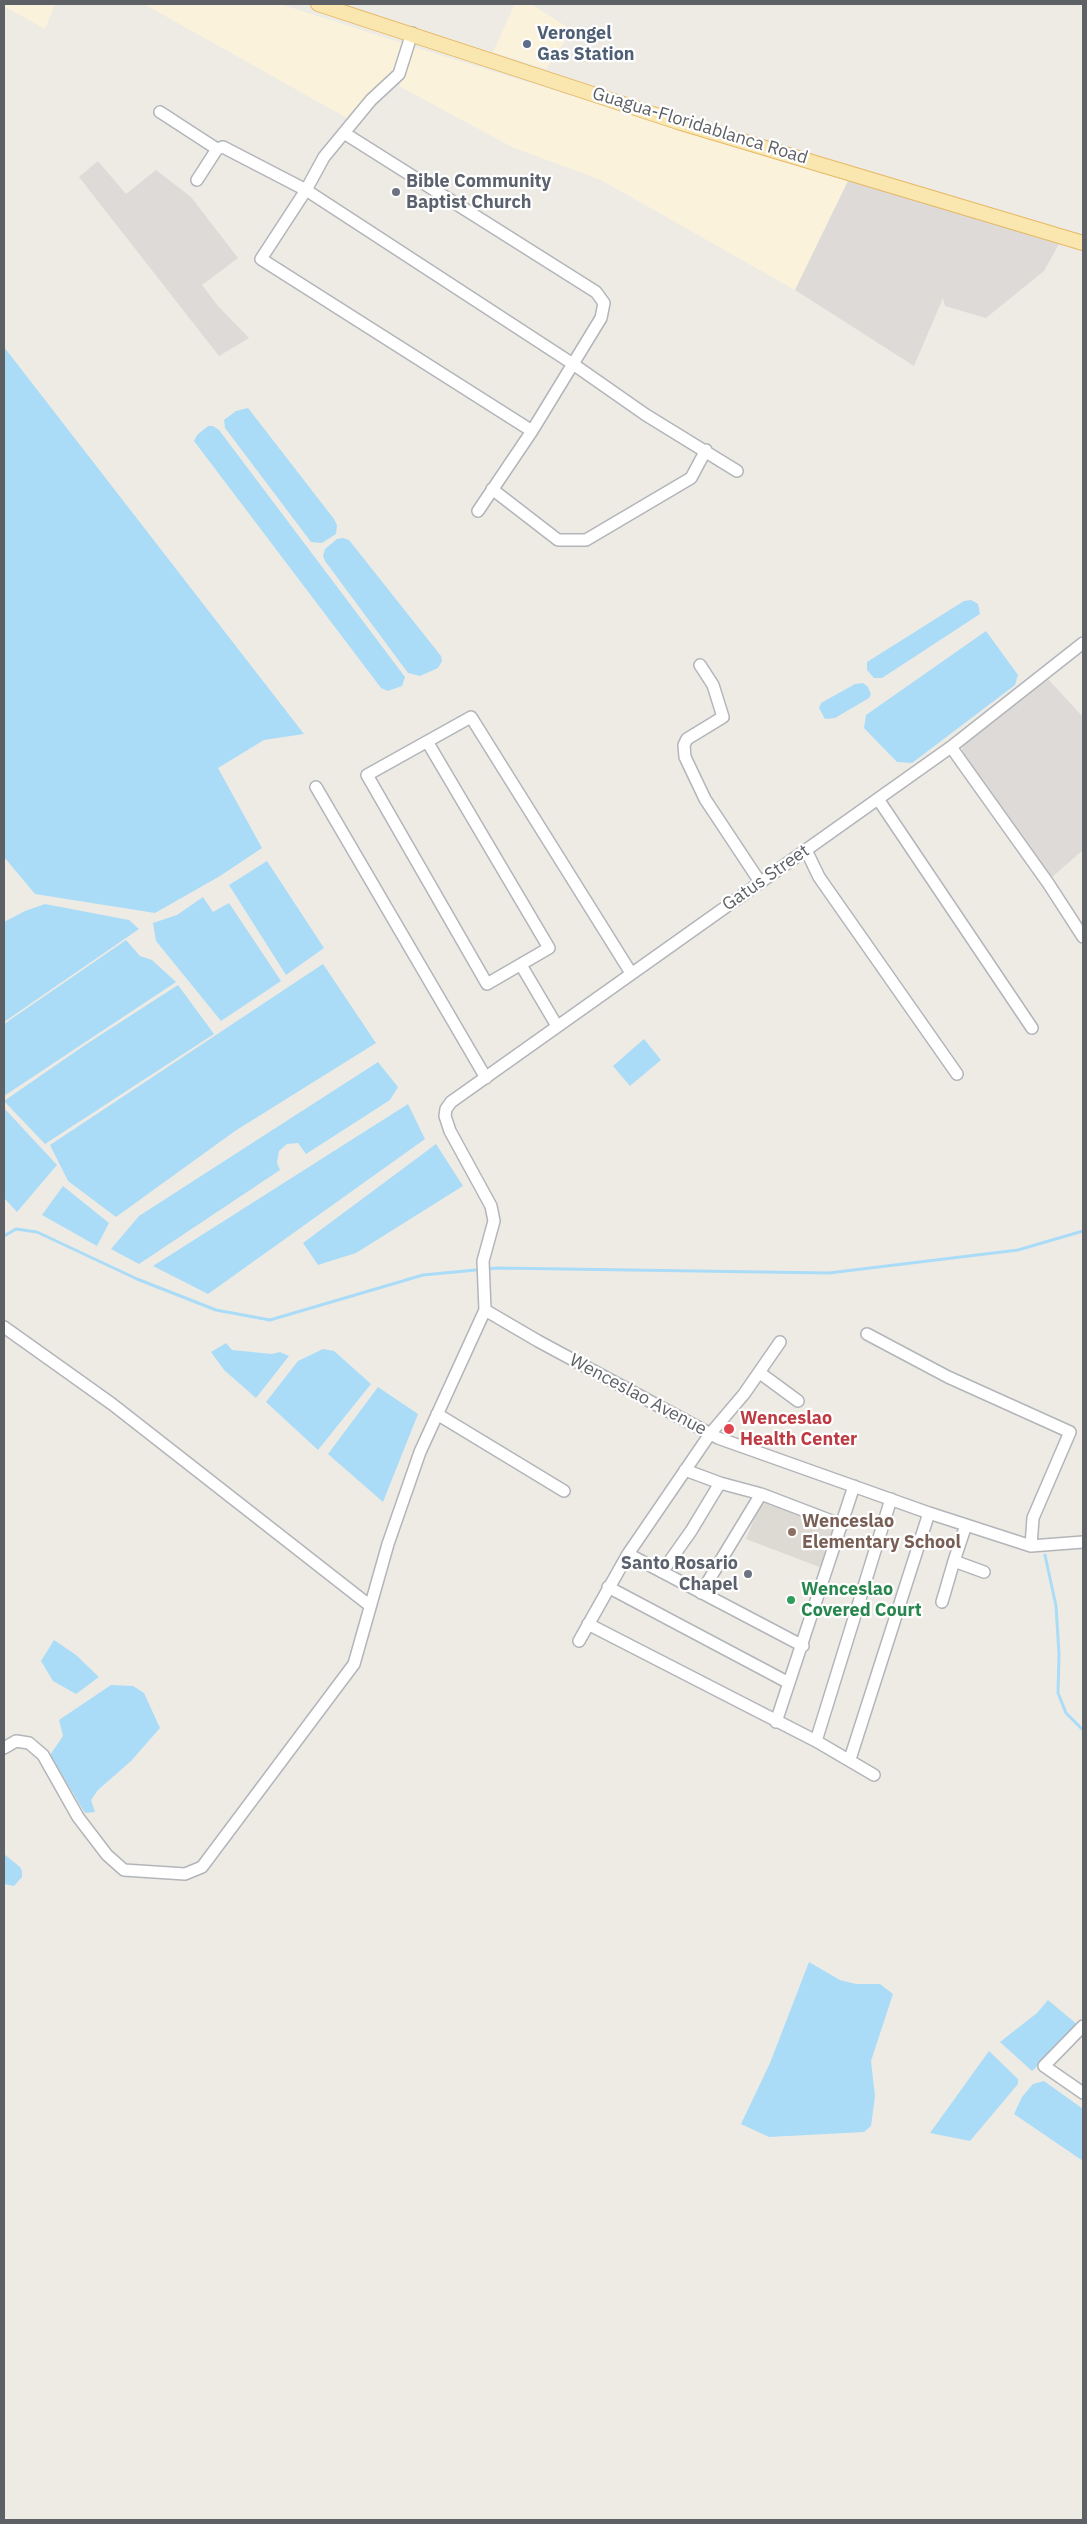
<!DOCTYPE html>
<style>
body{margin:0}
#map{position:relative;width:1087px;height:2524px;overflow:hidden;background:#eeebe5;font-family:"IBM Plex Sans",sans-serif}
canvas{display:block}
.frame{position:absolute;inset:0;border:5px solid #5d6064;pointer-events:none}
</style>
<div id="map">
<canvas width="1087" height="2524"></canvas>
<div class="frame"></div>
</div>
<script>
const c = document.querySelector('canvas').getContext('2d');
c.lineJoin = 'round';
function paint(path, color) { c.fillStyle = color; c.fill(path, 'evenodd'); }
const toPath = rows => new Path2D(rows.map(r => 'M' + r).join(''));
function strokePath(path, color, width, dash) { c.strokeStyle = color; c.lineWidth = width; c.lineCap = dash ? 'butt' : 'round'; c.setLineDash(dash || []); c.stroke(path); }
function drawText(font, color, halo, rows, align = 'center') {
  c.font = font + ' "IBM Plex Sans",sans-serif'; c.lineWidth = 4.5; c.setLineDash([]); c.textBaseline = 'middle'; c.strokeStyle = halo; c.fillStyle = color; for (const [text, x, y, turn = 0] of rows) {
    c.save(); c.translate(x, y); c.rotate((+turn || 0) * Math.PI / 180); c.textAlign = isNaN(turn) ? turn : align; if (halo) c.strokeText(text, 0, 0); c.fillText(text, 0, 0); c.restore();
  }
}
const commercial = toPath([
 [4,4,55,4,45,29,4,6],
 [144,4,280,4,402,43,398,62,392,74,347,118],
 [515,4,531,4,572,30,546,69,493,52],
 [414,47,848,181,795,290,601,180,512,147,399,86]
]);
const industrial = toPath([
 [98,161,126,194,156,170,191,197,238,258,202,285,218,306,249,338,219,356,79,177],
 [848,181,954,211,1059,244,1044,271,986,318,945,306,943,298,914,366,795,290],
 [1047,678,1083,717,1083,850,1051,878,961,755,964,743]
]);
const education = toPath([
 [763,1497,838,1526,822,1568,746,1539]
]);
const water = toPath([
 [4,347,304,734,264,740,218,768,262,848,220,876,155,913,35,894,4,857],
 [248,408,334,519,337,525,336,534,322,543,311,542,225,428,224,420,236,411],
 [208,426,213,426,219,430,405,677,402,686,388,691,381,688,194,441,197,435],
 [343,538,349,540,441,656,442,661,438,668,420,676,408,673,325,561,323,556,325,549,337,539],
 [971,600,978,604,980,614,882,678,874,678,867,670,867,662,964,601],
 [986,631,1018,675,1015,685,912,763,897,762,864,728,866,715],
 [863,683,868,687,871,694,869,698,835,718,825,719,819,708,821,703,855,684],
 [267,861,324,948,286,975,229,885],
 [203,897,213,912,229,903,281,981,221,1021,156,941,153,923,177,915],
 [45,904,129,920,139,929,4,1022,4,922,25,911],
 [126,940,140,956,152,960,176,982,4,1096,4,1024],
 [323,964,376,1043,235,1131,116,1217,68,1181,50,1145],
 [178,985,214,1034,45,1144,4,1101,85,1045],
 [644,1039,661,1060,630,1086,613,1066],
 [378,1062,398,1087,390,1100,306,1154,298,1143,287,1144,279,1151,277,1163,280,1170,139,1264,111,1249,139,1216],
 [408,1104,425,1139,208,1294,153,1266],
 [4,1108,57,1165,17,1212,4,1198],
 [436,1144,463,1186,356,1253,318,1265,303,1243],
 [63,1186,109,1223,97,1246,42,1215],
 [226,1343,232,1350,272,1354,280,1352,289,1356,256,1398,224,1370,211,1352],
 [323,1349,334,1351,371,1384,318,1450,266,1402,298,1361],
 [378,1387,418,1414,383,1502,328,1454],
 [54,1640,76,1655,99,1677,76,1694,53,1681,41,1661],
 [111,1685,133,1686,144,1693,160,1728,131,1761,98,1790,91,1800,95,1812,85,1813,50,1755,63,1736,59,1720],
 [4,1854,20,1867,22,1871,22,1877,14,1886,4,1884],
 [809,1962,840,1980,856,1984,880,1984,893,1994,871,2061,875,2096,871,2126,864,2132,769,2137,741,2124,770,2063],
 [1048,2000,1079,2026,1032,2071,1000,2042,1037,2013],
 [989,2051,1018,2079,1018,2084,970,2141,930,2133],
 [1044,2081,1083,2109,1083,2161,1014,2114,1022,2097,1033,2084]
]);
const stream = toPath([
 [4,1236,16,1229,37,1232,137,1279,216,1310,270,1320,423,1275,497,1268,829,1273,1018,1250,1083,1231],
 [1045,1555,1056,1606,1059,1654,1058,1693,1066,1713,1083,1730]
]);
const minor = toPath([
 [412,33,399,74,371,100,324,157,306,190,261,259,532,431],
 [160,112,217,149],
 [344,133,596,292,604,303,601,318,532,431,478,511],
 [197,180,217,149,223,147,306,190,573,364,646,415,737,471],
 [492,489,558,540,586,540,691,478,706,450],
 [1083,643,951,747,451,1102,446,1109,445,1116,450,1131,491,1206,494,1221,483,1261,485,1310,538,1341,718,1438,929,1513,1031,1546,1083,1542],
 [700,665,713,685,723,717,687,739,684,745,685,757,705,799,760,882],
 [428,743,549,948,487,984,367,775,471,717,631,973],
 [951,747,1048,883,1083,937],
 [316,787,486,1078],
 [878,799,1032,1028],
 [806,850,819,877,957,1074],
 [521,965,557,1026],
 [4,1327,112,1404,369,1605],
 [867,1334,948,1377,1070,1432,1033,1518,1031,1546],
 [760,1373,798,1401],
 [437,1414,564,1491],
 [685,1470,720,1483,761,1494,842,1525],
 [966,1525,954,1561,984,1572],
 [628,1554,803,1646],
 [662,1572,691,1531,720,1483],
 [608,1587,789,1683],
 [701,1593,761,1494],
 [942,1602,954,1561],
 [588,1624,816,1741,874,1775],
 [579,1641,628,1554,710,1434,744,1394,780,1342],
 [776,1722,854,1486],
 [816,1741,891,1499],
 [4,1748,16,1741,29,1743,43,1755,78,1817,107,1855,124,1870,185,1874,202,1867,354,1664,388,1544,420,1452,485,1310],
 [850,1759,929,1513],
 [1083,2026,1044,2066,1083,2093]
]);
const major = toPath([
 [318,4,678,122,1083,243]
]);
const markers = [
 [527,44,5,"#5c6f8a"],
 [396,192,5,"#6b7280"],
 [729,1429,6,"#e0444e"],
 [792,1532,5,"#8d6e63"],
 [748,1574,5,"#6b7280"],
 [791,1600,5,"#2e9e5b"]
];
const serviceNames = [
 ["Verongel",537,34],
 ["Gas Station",537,55]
];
const streetNames = [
 ["Guagua-Floridablanca Road",700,126,17],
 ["Gatus Street",766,878,-35],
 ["Wenceslao Avenue",638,1395,28]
];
const worshipNames = [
 ["Bible Community",406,182],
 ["Baptist Church",406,203],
 ["Santo Rosario",738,1564,"right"],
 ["Chapel",738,1585,"right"]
];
const healthNames = [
 ["Wenceslao",740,1419],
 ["Health Center",740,1440]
];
const educationNames = [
 ["Wenceslao",802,1522],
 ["Elementary School",802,1543]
];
const leisureNames = [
 ["Wenceslao",801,1590],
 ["Covered Court",801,1611]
];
paint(commercial, '#fbf2dc');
paint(industrial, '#dddad7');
paint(education, '#dddad3');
paint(water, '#aadcf8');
strokePath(stream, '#aadcf8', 3);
strokePath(minor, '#b2b5b9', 14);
strokePath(major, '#e6b865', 16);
strokePath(minor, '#fff', 11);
strokePath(major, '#f9e7af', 14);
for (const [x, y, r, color] of markers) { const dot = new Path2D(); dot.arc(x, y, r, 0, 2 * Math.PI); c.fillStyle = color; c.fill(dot); strokePath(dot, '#fff', 2); }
drawText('bold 18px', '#4e5e75', '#fff', serviceNames, 'left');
drawText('18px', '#5d6064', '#fff', streetNames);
drawText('bold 18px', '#5b616d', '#fff', worshipNames, 'left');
drawText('bold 18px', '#be3a42', '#fff', healthNames, 'left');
drawText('bold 18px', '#785e54', '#fff', educationNames, 'left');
drawText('bold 18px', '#27864d', '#fff', leisureNames, 'left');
</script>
